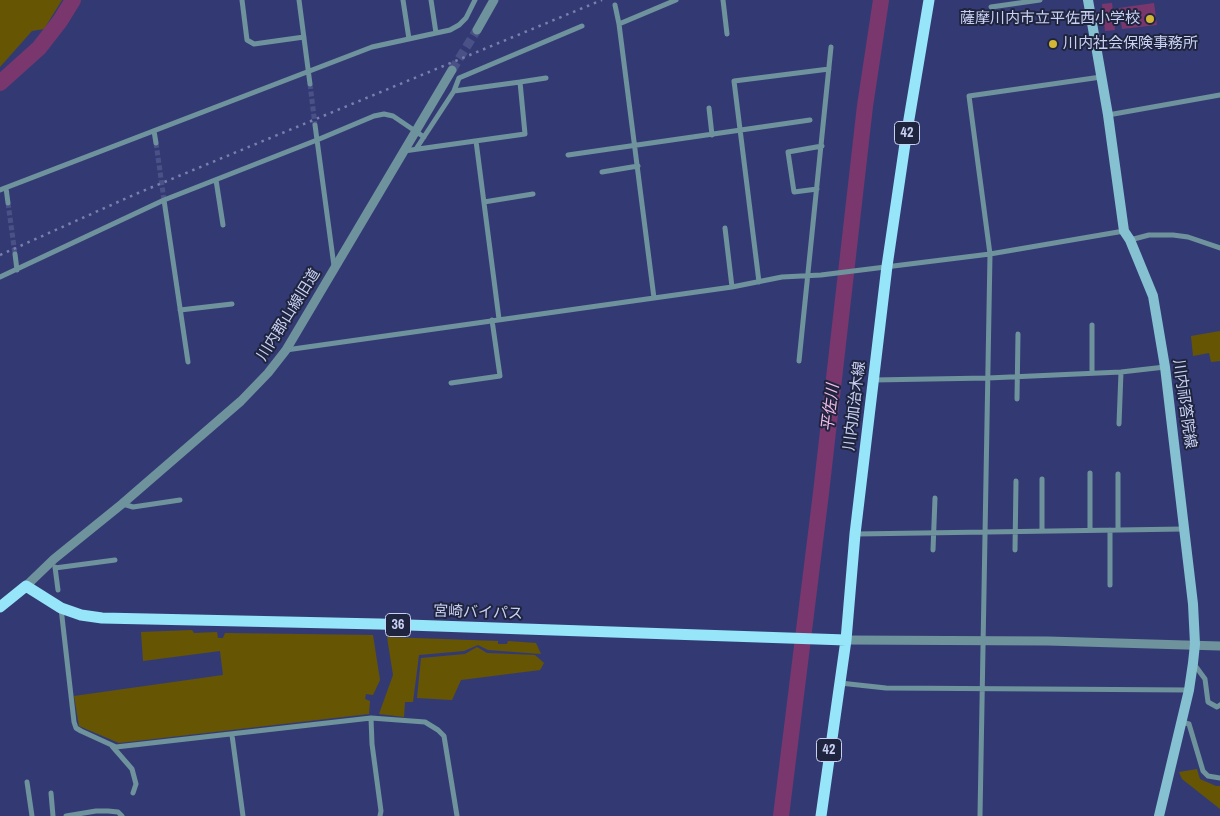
<!DOCTYPE html>
<meta charset="utf-8">
<style>
body{margin:0}
canvas{display:block;background:#333a73}
</style>
<canvas width="1220" height="816"></canvas>
<script>
const c = document.querySelector('canvas').getContext('2d');
c.lineJoin = 'round';
function paint(path, color) { c.fillStyle = color; c.fill(path, 'evenodd'); }
const toPath = rows => new Path2D(rows.map(r => 'M' + r).join(''));
function strokePath(path, color, width, dash) { c.strokeStyle = color; c.lineWidth = width; c.lineCap = dash ? 'butt' : 'round'; c.setLineDash(dash || []); c.stroke(path); }
function drawText(font, color, halo, rows, align = 'center') {
  c.font = font + ' "Archivo Narrow","Noto Sans JP",sans-serif'; c.lineWidth = 4; c.setLineDash([]); c.textBaseline = 'middle'; c.strokeStyle = halo; c.fillStyle = color; for (const [text, x, y, turn = 0] of rows) {
    c.save(); c.translate(x, y); c.rotate((+turn || 0) * Math.PI / 180); c.textAlign = isNaN(turn) ? turn : align; if (halo) c.strokeText(text, 0, 0); c.fillText(text, 0, 0); c.restore();
  }
}
const green = toPath([
 [0,0,62,0,44,29,32,31,0,67],
 [1220,331,1220,361,1211,362,1209,353,1193,356,1191,336],
 [192,630,194,633,217,632,218,638,223,638,225,633,373,635,380,680,373,695,366,694,365,699,370,701,369,714,119,743,79,726,74,696,223,675,220,651,143,661,141,632],
 [387,637,498,641,498,644,507,644,508,641,536,643,541,654,488,650,478,645,464,651,419,655,413,702,405,702,404,717,379,714,393,675],
 [477,647,487,653,535,655,544,663,540,670,461,680,452,700,417,698,421,658,465,654],
 [1197,769,1200,779,1216,786,1220,786,1220,809,1182,779,1179,772]
]);
const water = toPath([
 [1112,3,1115,30,1105,31,1102,4],
 [1154,3,1157,25,1122,29,1119,8]
]);
const river = toPath([
 [0,83,39,48,60,21,73,0],
 [781,816,821,493,865,106,881,0]
]);
const minorTunnel = toPath([
 [310,84,315,125],
 [156,143,164,200],
 [8,203,15,254]
]);
const tertiaryTunnel = toPath([
 [452,70,477,30]
]);
const minor = toPath([
 [242,0,247,40,254,44,304,37],
 [299,0,310,84],
 [403,0,409,39],
 [431,0,436,33],
 [723,0,727,34],
 [615,5,619,24,654,298],
 [991,7,1040,0],
 [619,24,676,0],
 [454,91,459,78,582,26],
 [709,108,712,135],
 [1108,115,1220,95],
 [315,125,334,266],
 [154,131,156,143],
 [476,141,499,319],
 [416,149,454,91,520,82],
 [404,151,525,134,520,82,546,78],
 [568,155,810,120],
 [602,172,638,166],
 [216,180,223,225],
 [6,188,8,203],
 [817,189,794,192,788,152,822,146],
 [0,190,372,47,450,30,459,25,466,18,475,0],
 [164,200,188,362],
 [484,202,533,194],
 [725,228,732,287],
 [1130,240,1149,235,1173,235,1188,237,1220,248],
 [15,254,17,270],
 [0,277,164,200,317,140,374,116,384,114,393,116,424,137],
 [759,282,734,81,829,69],
 [180,310,232,304],
 [286,350,654,298,732,287,782,277,821,275,990,254,1124,231],
 [799,361,831,47],
 [1092,373,1092,325],
 [873,380,988,378,1121,372,1165,367],
 [451,383,500,376,492,320],
 [1017,399,1018,334],
 [1119,424,1121,372],
 [1090,473,1090,530],
 [1118,474,1118,530],
 [123,504,133,507,180,500],
 [1110,530,1110,585],
 [1042,531,1042,479],
 [856,534,1184,529],
 [933,550,935,498],
 [1015,550,1016,481],
 [55,567,58,590],
 [55,568,115,560],
 [61,608,74,722,76,728,81,731,116,747,371,718,425,722,438,730,444,736,457,816],
 [1194,664,1205,679,1208,702,1217,707,1220,705],
 [840,683,886,688,1189,690],
 [371,718,372,744,381,811,380,816],
 [1182,722,1189,724,1203,771,1208,776,1220,778],
 [232,735,243,816],
 [112,746,132,769,136,784,133,793],
 [27,782,32,816],
 [51,793,53,816],
 [66,816,96,811,108,811,118,812,122,816],
 [980,816,990,254,969,96,1101,77]
]);
const tertiary = toPath([
 [477,30,494,0],
 [26,586,54,559,122,504,241,401,268,373,286,350,452,70],
 [846,640,1048,641,1220,646]
]);
const secondary = toPath([
 [1088,0,1108,115,1124,231,1130,240,1153,296,1165,367,1193,604,1195,644,1193,663,1189,690,1159,816]
]);
const primary = toPath([
 [0,607,26,586,61,608,81,615,102,618,379,624,846,640],
 [821,816,846,640,855,534,887,266,906,137,929,0]
]);
const rail = toPath([
 [0,255,138,193,602,0]
]);
const markers = [
 [1150,19,5,"#d4b635"],
 [1053,44,5,"#d4b635"]
];
const shields = [
 [907,133,25],
 [398,625,25],
 [829,750,25]
];
const shieldNames = [
 ["42",907,133],
 ["36",398,625],
 ["42",829,750]
];
const poiNames = [
 ["薩摩川内市立平佐西小学校",1140,19],
 ["川内社会保険事務所",1063,44,"left"]
];
const streetNames = [
 ["川内郡山線旧道",289,315,-58],
 ["川内祁答院線",1184,404,82],
 ["川内加治木線",855,406,-83],
 ["宮崎バイパス",478,613,2]
];
const waterNames = [
 ["平佐川",831,408,-83]
];
paint(green, '#665503');
paint(water, '#7a376d');
strokePath(river, '#7a376d', 16);
strokePath(minorTunnel, '#4a5186', 5, [5, 2.5]);
strokePath(tertiaryTunnel, '#4a5186', 9, [9, 4.5]);
strokePath(minor, '#6e939d', 5);
strokePath(tertiary, '#6e939d', 9);
strokePath(secondary, '#85c1d0', 10);
strokePath(primary, '#96e5f8', 11);
strokePath(rail, '#7880ae', 2.5, [2.5, 5]);
for (const [x, y, r, color] of markers) { const dot = new Path2D(); dot.arc(x, y, r, 0, 2 * Math.PI); c.fillStyle = color; c.fill(dot); strokePath(dot, '#20253f', 2); }
for (const [x, y, w] of shields) { const box = new Path2D(); box.roundRect(x - w / 2, y - 11.5, w, 23, 4); c.fillStyle = '#20253f'; c.fill(box); strokePath(box, '#c9d1f3', 1); }
drawText('bold 14px', '#c9d1f3', null, shieldNames);
drawText('15px', '#c9d1f3', '#20253f', poiNames, 'right');
drawText('15px', '#c9d1f3', '#20253f', streetNames);
drawText('italic 16px', '#f6bce8', '#20253f', waterNames);
</script>
